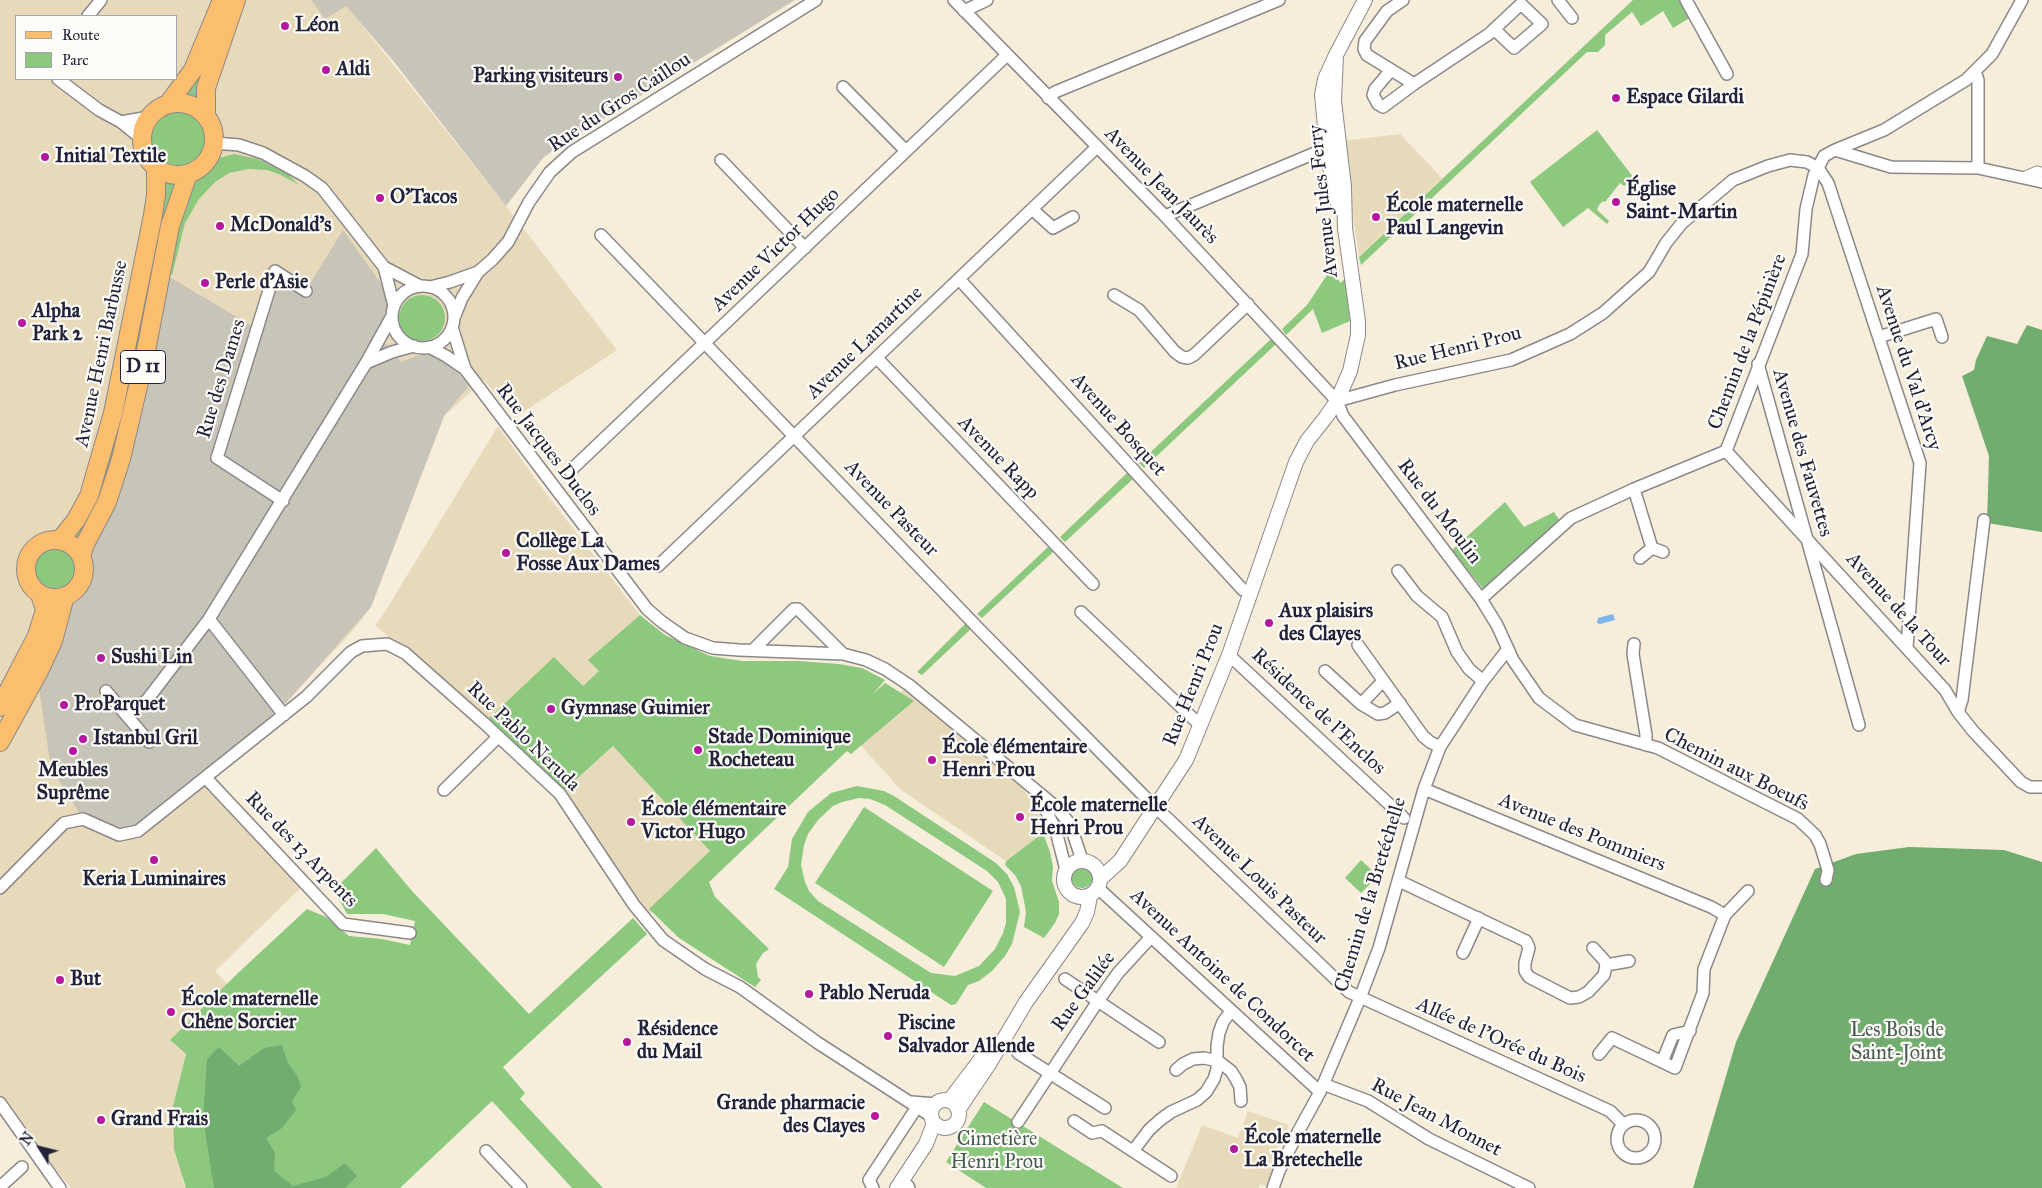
<!DOCTYPE html>
<meta charset="utf-8">
<style>
body{margin:0}
#map{position:relative;width:2042px;height:1188px;overflow:hidden;background:#f6edda;font-family:"IM FELL Great Primer",serif}
canvas{display:block}
.legend{position:absolute;left:15px;top:15px;width:162px;height:65px;box-sizing:border-box;background:#fdfcf7;border:1px solid #a5a5ac;margin:0;padding:6px 9px;list-style:none;font-size:15px;color:#22223b}
.legend li{display:flex;align-items:center;gap:10px;height:25px}
.legend b{width:25px;border:1px solid #a5a5ac}
.north{position:absolute;left:15px;top:1123px;width:50px;height:50px;-webkit-text-stroke:4px #fdfcf7;paint-order:stroke;rotate:306deg;font-size:14px;font-weight:700;line-height:20px;text-align:center;color:#22223b}
.north::after{content:'';display:block;margin:auto;width:18px;height:22px;background:#22223b;clip-path:polygon(50% 0,100% 100%,50% 72%,0 100%)}
</style>
<div id="map">
<canvas width="2042" height="1188"></canvas>
<ul class="legend">
<li><b style="height:6px;background:#fbbe6e"></b>Route</li>
<li><b style="height:14px;background:#8cc97f"></b>Parc</li>
</ul>
<div class="north">N</div>
</div>
<script>
const c = document.querySelector('canvas').getContext('2d');
c.lineJoin = 'round';
function paint(path, color) { c.fillStyle = color; c.fill(path, 'evenodd'); }
const toPath = rows => new Path2D(rows.map(r => 'M' + r).join(''));
function strokePath(path, color, width, dash) { c.strokeStyle = color; c.lineWidth = width; c.lineCap = dash ? 'butt' : 'round'; c.setLineDash(dash || []); c.stroke(path); }
function drawText(font, color, halo, rows, align = 'center') {
  c.font = font + ' "IM FELL Great Primer",serif'; c.lineWidth = 4.5; c.setLineDash([]); c.textBaseline = 'middle'; c.strokeStyle = halo; c.fillStyle = color; for (const [text, x, y, turn = 0] of rows) {
    c.save(); c.translate(x, y); c.rotate((+turn || 0) * Math.PI / 180); c.textAlign = isNaN(turn) ? turn : align; if (halo) c.strokeText(text, 0, 0); c.fillText(text, 0, 0); c.restore();
  }
}
const built = toPath([
 [0,0,311,0,325,19,346,5,506,206,617,350,516,417,484,380,444,416,371,607,355,628,296,692,205,766,310,879,215,971,227,984,170,1040,186,1054,173,1106,183,1182,186,1188,71,1188,20,1127,0,1100],
 [16,16,176,16,176,79,16,79],
 [1400,134,1442,178,1359,256,1341,141],
 [498,426,544,491,640,615,589,660,599,671,582,687,484,723,387,644,388,636,375,625,383,615],
 [904,689,1023,789,1040,810,1047,824,1043,833,1006,861,901,790,853,737],
 [613,746,713,853,644,919,560,794],
 [1248,1111,1289,1125,1271,1160,1274,1166,1266,1186,1260,1184,1259,1188,1176,1188,1202,1125,1238,1138]
]);
const industrial = toPath([
 [311,0,795,0,679,72,671,74,664,72,653,78,653,88,568,140,543,158,506,206,395,63,346,6,325,19],
 [343,230,389,295,386,316,378,335,396,355,400,362,426,353,439,357,450,363,469,386,444,416,371,607,286,703,144,826,119,835,83,819,51,768,39,689,161,272,257,329,275,271,306,290]
]);
const green = toPath([
 [1633,0,1679,0,1689,15,1688,19,1673,28,1663,11,1641,26,1632,12,1605,35,1605,45,1598,52,1587,52,1361,265,1359,257],
 [212,37,198,99,184,96],
 '151 137a29 29 0 1 1 58 0a29 29 0 1 1-58 0Z',
 [1597,130,1640,186,1637,189,1629,182,1624,186,1620,183,1605,202,1603,201,1599,205,1597,210,1609,221,1607,224,1588,208,1563,227,1530,182],
 [234,154,258,159,288,174,299,185,281,175,267,170,248,169,229,173,215,182,199,199,185,223,172,275,169,272,179,220,192,185,203,169,219,158],
 [165,176,181,179,133,384,99,508,79,542,71,536,163,199],
 [1333,266,1340,283,1345,279,1350,321,1322,333,1313,309,1286,335,1282,329,1307,305],
 '399 318a23 23 0 1 1 46 0a23 23 0 1 1-46 0Z',
 [1272,338,1276,344,1144,468,1139,463],
 [1129,471,1135,477,1065,542,1060,537],
 [1505,502,1524,527,1554,512,1560,521,1484,590,1452,550],
 [1048,547,1053,552,982,618,977,614],
 '35 568a20 20 0 1 1 40 0a20 20 0 1 1-40 0Z',
 [640,615,665,635,710,656,742,661,798,661,839,664,862,668,885,680,873,694,885,683,914,701,851,754,847,751,709,882,715,897,769,949,763,953,756,964,758,977,761,980,755,987,679,938,649,909,710,851,613,746,560,794,484,723,554,657,583,686,599,671,588,660],
 [967,622,973,627,922,675,917,672],
 [857,786,884,791,894,796,996,863,1007,874,1014,887,1020,912,1012,944,1005,956,992,971,979,981,968,985,956,1004,951,1005,774,889,788,867,792,839,808,812,831,793],
 [859,798,870,799,885,805,987,871,998,882,1006,899,1006,923,1003,933,995,949,979,966,955,976,931,973,818,901,809,891,805,882,801,865,804,845,808,834,818,820,833,806,842,802],
 [864,807,993,891,944,967,815,883],
 [1043,833,1050,852,1053,867,1052,881,1059,902,1059,914,1055,923,1044,938,1024,927,1026,912,1021,886,1015,875,1005,865,1006,861],
 [376,848,412,891,529,1014,633,918,647,934,503,1067,525,1093,520,1099,603,1188,572,1188,492,1101,400,1188,186,1188,174,1149,173,1106,186,1054,170,1040,237,974,307,909,326,917,349,936,382,939,410,945,415,921,383,914,347,914,334,890],
 [1361,860,1378,876,1361,893,1345,878],
 '1071 877a11 11 0 1 1 22 0a11 11 0 1 1-22 0Z',
 [984,1102,1123,1188,986,1188,946,1162]
]);
const forest = toPath([
 [2027,325,2042,330,2042,532,1987,523,1989,456,1962,376,1974,370,1976,360,1987,336,2017,344],
 [1909,847,2004,850,2042,862,2042,1188,1693,1188,1736,1042,1815,869,1856,854],
 [282,1045,288,1063,298,1077,301,1087,292,1101,296,1110,282,1128,266,1138,275,1153,274,1171,293,1186,326,1177,345,1163,357,1176,345,1188,214,1188,203,1118,207,1059,219,1047,239,1066,264,1048]
]);
const water = toPath([
 [1613,614,1615,620,1600,624,1597,623,1598,618]
]);
const pedestrian = toPath([
 [2023,177,2037,171,2042,172]
]);
const minor = toPath([
 [954,0,1165,216,1337,401,1343,416,1481,599,1497,625,1513,660,1539,698,1575,725,1658,748,1798,819,1815,835,1820,844,1828,870,1826,880],
 [1403,0,1387,11,1365,41,1364,49,1367,55,1414,84],
 [1558,0,1572,18],
 [1686,0,1727,74],
 [964,11,987,0],
 [88,16,101,0],
 [1391,70,1375,89,1373,95,1378,104,1383,107,1414,84,1489,34,1521,4,1542,24,1514,48,1494,29],
 [1975,72,1978,80,1978,168],
 [58,79,99,110,121,122,142,139],
 [843,87,906,151],
 [1048,98,1055,92,1279,0],
 [121,122,149,117],
 [214,143,239,145,263,153,305,176,322,188,384,267,394,306],
 [1835,150,1891,167,1978,168,2042,182],
 [721,160,805,248],
 [1032,209,1053,228,1073,217],
 [1165,216,1334,145],
 [601,235,979,629,1142,794,1349,992,1610,1111,1623,1124],
 [384,267,420,286],
 [959,279,1243,590,1251,592],
 '392 317a31 31 0 1 1 62 0a31 31 0 1 1-62 0Z',
 [430,287,450,282,478,272],
 [1114,295,1139,310,1175,352,1182,357,1188,358,1194,355,1248,304],
 [454,318,462,298,478,272,492,260,508,242,529,202,550,172,572,152,816,0],
 [452,327,465,369,647,609,662,622,685,638,713,648,739,650,843,654,866,660,885,669,909,685,1056,807,1070,824,1082,860],
 [1879,337,1936,319,1942,337],
 [429,347,446,356,465,369],
 [877,358,1093,584],
 [366,363,392,352,414,346],
 [1758,364,1859,725],
 [1337,401,1395,385,1511,360,1570,334,1603,313,1649,272,1666,243,1682,223,1733,180,1768,166,1790,160,1807,162,1818,168,1824,156,1835,150,1884,130,1966,80,1992,54,2022,0],
 [1726,451,1945,690,1958,712,1973,731,2021,782,2030,787,2042,787],
 [570,471,1007,55],
 [1634,489,1652,548,1663,552],
 [283,501,217,458,275,271,306,291],
 [1640,558,1652,548],
 [658,566,1097,147],
 [1398,571,1417,596,1442,617,1457,652,1469,669,1483,681],
 [1481,599,1571,518,1634,489,1726,451,1802,254,1806,209,1814,175,1818,168,1828,183,1920,463,1907,648],
 [1081,612,1201,726],
 [209,619,284,715],
 [1634,644,1633,654,1646,735,1646,745],
 [1358,645,1423,736,1430,742,1440,747],
 [753,650,794,609,798,609,843,654],
 [1229,655,1404,818],
 [1325,671,1361,704,1378,714,1385,713,1400,703],
 [106,691,149,742],
 [1361,704,1383,681],
 [1958,712,1962,700,1984,520],
 [127,716,147,700,209,619,366,363,392,316],
 [206,778,343,924,410,933],
 [1424,789,1711,907,1725,915],
 [444,790,498,737],
 [1038,798,1044,806,1056,831,1066,870],
 [1399,881,1526,941,1529,948,1525,963,1525,971,1529,977,1570,998,1579,997,1588,992,1604,975,1606,965,1604,960,1593,948],
 [0,888,64,823,83,819,119,835,138,831,306,697,351,652,362,646,387,644,405,653,484,723,560,794,634,905,663,940,705,969,740,987,818,1043,931,1116],
 [1098,888,1320,1092],
 [1463,953,1479,918],
 [1606,965,1629,961],
 [1065,979,1159,1042],
 [1018,1053,1105,1108],
 [1599,1054,1612,1038,1675,1068,1703,993,1704,969,1725,915,1748,891],
 [1662,1062,1673,1035,1690,1031],
 [1176,1070,1183,1064,1193,1059,1204,1058,1218,1061,1231,1071,1236,1079,1240,1087,1241,1101],
 [1323,1084,1368,1101,1429,1139,1529,1188],
 [912,1102,935,1104],
 [0,1103,60,1188],
 '1617 1139a19 19 0 1 1 38 0a19 19 0 1 1-38 0Z',
 [1074,1121,1092,1133,1102,1131,1171,1176],
 [1018,1122,1098,1001,1118,973,1151,937],
 [486,1151,521,1188],
 [1133,1151,1149,1130,1160,1120,1171,1112,1197,1100,1206,1092,1214,1079,1217,1069,1217,1046,1219,1033,1223,1022,1231,1011],
 [908,1186,909,1188],
 [0,1187,22,1167],
 [873,1188,869,1180,917,1107],
 [1273,1188,1279,1171,1298,1132,1320,1092,1360,998,1379,948,1424,789,1440,747,1483,681,1508,649]
]);
const tertiary = toPath([
 [1339,208,1334,189,1327,148,1322,95,1325,79,1336,55,1365,0],
 '1064 879a18 18 0 1 1 36 0a18 18 0 1 1-36 0Z',
 [1100,879,1120,861,1186,760,1229,655,1296,462,1307,441,1326,417,1337,401,1350,371,1358,335,1358,321,1345,228,1344,187,1334,101,1336,55],
 '931 1114a14 14 0 1 1 28 0a14 14 0 1 1-28 0Z',
 [949,1101,987,1051],
 [958,1110,989,1064,1026,1002,1082,923,1087,912,1090,896],
 [897,1188,926,1144,934,1123]
]);
const primary = toPath([
 '142 139a36 36 0 1 1 72 0a36 36 0 1 1-72 0Z',
 [168,104,193,70,222,0],
 [206,116,206,88,236,0],
 [60,540,76,520,89,496,113,413,153,215,156,195,156,167],
 '26 569a29 29 0 1 1 58 0a29 29 0 1 1-58 0Z',
 [81,556,85,544,107,502,121,459,144,361,170,226,188,174],
 [0,707,37,636,45,610,40,594],
 [0,742,38,673,53,641,65,596]
]);
const markers = [
 [285,26,5,"#b5179e"],
 [326,70,5,"#b5179e"],
 [618,77,5,"#b5179e"],
 [1616,98,5,"#b5179e"],
 [45,157,5,"#b5179e"],
 [380,198,5,"#b5179e"],
 [1616,202,5,"#b5179e"],
 [1376,217,5,"#b5179e"],
 [220,226,5,"#b5179e"],
 [205,283,5,"#b5179e"],
 [22,323,5,"#b5179e"],
 [506,553,5,"#b5179e"],
 [1269,623,5,"#b5179e"],
 [101,658,5,"#b5179e"],
 [64,705,5,"#b5179e"],
 [551,709,5,"#b5179e"],
 [83,739,5,"#b5179e"],
 [698,750,5,"#b5179e"],
 [73,751,5,"#b5179e"],
 [932,760,5,"#b5179e"],
 [1020,817,5,"#b5179e"],
 [631,822,5,"#b5179e"],
 [154,860,5,"#b5179e"],
 [60,980,5,"#b5179e"],
 [809,994,5,"#b5179e"],
 [171,1012,5,"#b5179e"],
 [888,1036,5,"#b5179e"],
 [627,1042,5,"#b5179e"],
 [875,1116,5,"#b5179e"],
 [101,1120,5,"#b5179e"],
 [1234,1149,5,"#b5179e"]
];
const shields = [
 [143,367,45]
];
const shieldNames = [
 ["D 11",143,367]
];
const poiNames = [
 ["Léon",295,26],
 ["Aldi",336,70],
 ["Parking visiteurs",608,77,"right"],
 ["Espace Gilardi",1626,98],
 ["Initial Textile",55,157],
 ["Église",1626,190],
 ["Saint-Martin",1626,213],
 ["O'Tacos",390,198],
 ["École maternelle",1386,206],
 ["Paul Langevin",1386,229],
 ["McDonald's",230,226],
 ["Perle d'Asie",215,283],
 ["Alpha",32,312],
 ["Park 2",32,335],
 ["Collège La",516,542],
 ["Fosse Aux Dames",516,565],
 ["Aux plaisirs",1279,612],
 ["des Clayes",1279,635],
 ["Sushi Lin",111,658],
 ["ProParquet",74,705],
 ["Gymnase Guimier",561,709],
 ["Stade Dominique",708,738],
 ["Rocheteau",708,761],
 ["Istanbul Gril",93,739],
 ["École élémentaire",942,748],
 ["Henri Prou",942,771],
 ["Meubles",73,771,"center"],
 ["Suprême",73,794,"center"],
 ["École maternelle",1030,806],
 ["Henri Prou",1030,829],
 ["École élémentaire",641,810],
 ["Victor Hugo",641,833],
 ["Keria Luminaires",154,880,"center"],
 ["But",70,980],
 ["Pablo Neruda",819,994],
 ["École maternelle",181,1000],
 ["Chêne Sorcier",181,1023],
 ["Piscine",898,1024],
 ["Salvador Allende",898,1047],
 ["Résidence",637,1030],
 ["du Mail",637,1053],
 ["Grande pharmacie",865,1104,"right"],
 ["des Clayes",865,1127,"right"],
 ["Grand Frais",111,1120],
 ["École maternelle",1244,1138],
 ["La Bretechelle",1244,1161]
];
const streetNames = [
 ["Rue du Gros Caillou",620,103,-33],
 ["Avenue Jean Jaurès",1161,186,46],
 ["Avenue Jules Ferry",1324,201,-96],
 ["Avenue Victor Hugo",776,250,-44],
 ["Chemin de la Pépinière",1748,342,-69],
 ["Avenue Lamartine",865,343,-44],
 ["Rue Henri Prou",1458,349,-14],
 ["Avenue Henri Barbusse",102,354,-78],
 ["Avenue du Val d'Arcy",1908,368,72],
 ["Rue des Dames",222,379,-73],
 ["Avenue Bosquet",1118,425,48],
 ["Rue Jacques Duclos",548,450,53],
 ["Avenue des Fauvettes",1802,453,74],
 ["Avenue Rapp",998,458,46],
 ["Avenue Pasteur",891,509,46],
 ["Rue du Moulin",1439,512,53],
 ["Avenue de la Tour",1898,610,48],
 ["Rue Henri Prou",1194,685,-68],
 ["Résidence de l'Enclos",1318,712,43],
 ["Rue Pablo Neruda",523,737,44],
 ["Chemin aux Boeufs",1736,770,27],
 ["Avenue des Pommiers",1582,833,22],
 ["Rue des 13 Arpents",301,850,46],
 ["Avenue Louis Pasteur",1259,880,44],
 ["Chemin de la Bretéchelle",1371,895,-73],
 ["Avenue Antoine de Condorcet",1222,976,43],
 ["Rue Galilée",1084,992,-54],
 ["Allée de l'Orée du Bois",1501,1041,24],
 ["Rue Jean Monnet",1436,1118,28]
];
const parkNames = [
 ["Les Bois de",1897,1031],
 ["Saint-Joint",1897,1054],
 ["Cimetière",997,1140],
 ["Henri Prou",997,1163]
];
paint(built, '#e7daba');
paint(industrial, '#c8c4b8');
paint(green, '#8cc97f');
paint(forest, '#71ad6e');
paint(water, '#7db5ec');
strokePath(pedestrian, '#8c888a', 11);
strokePath(minor, '#8c888a', 14);
strokePath(tertiary, '#8c888a', 16);
strokePath(primary, '#8c888a', 20);
strokePath(pedestrian, '#fff', 9);
strokePath(minor, '#fff', 11);
strokePath(tertiary, '#fff', 14);
strokePath(primary, '#fbbe6e', 18);
for (const [x, y, r, color] of markers) { const dot = new Path2D(); dot.arc(x, y, r, 0, 2 * Math.PI); c.fillStyle = color; c.fill(dot); strokePath(dot, '#fdfcf7', 2); }
for (const [x, y, w] of shields) { const box = new Path2D(); box.roundRect(x - w / 2, y - 16.5, w, 33, 4); c.fillStyle = '#fdfcf7'; c.fill(box); strokePath(box, '#22223b', 1); }
drawText('bold 19px', '#22223b', null, shieldNames);
drawText('bold 20px', '#22223b', '#fdfcf7', poiNames, 'left');
drawText('20px', '#22223b', '#fdfcf7', streetNames);
drawText('20px', '#475c53', '#fdfcf7', parkNames);
</script>
